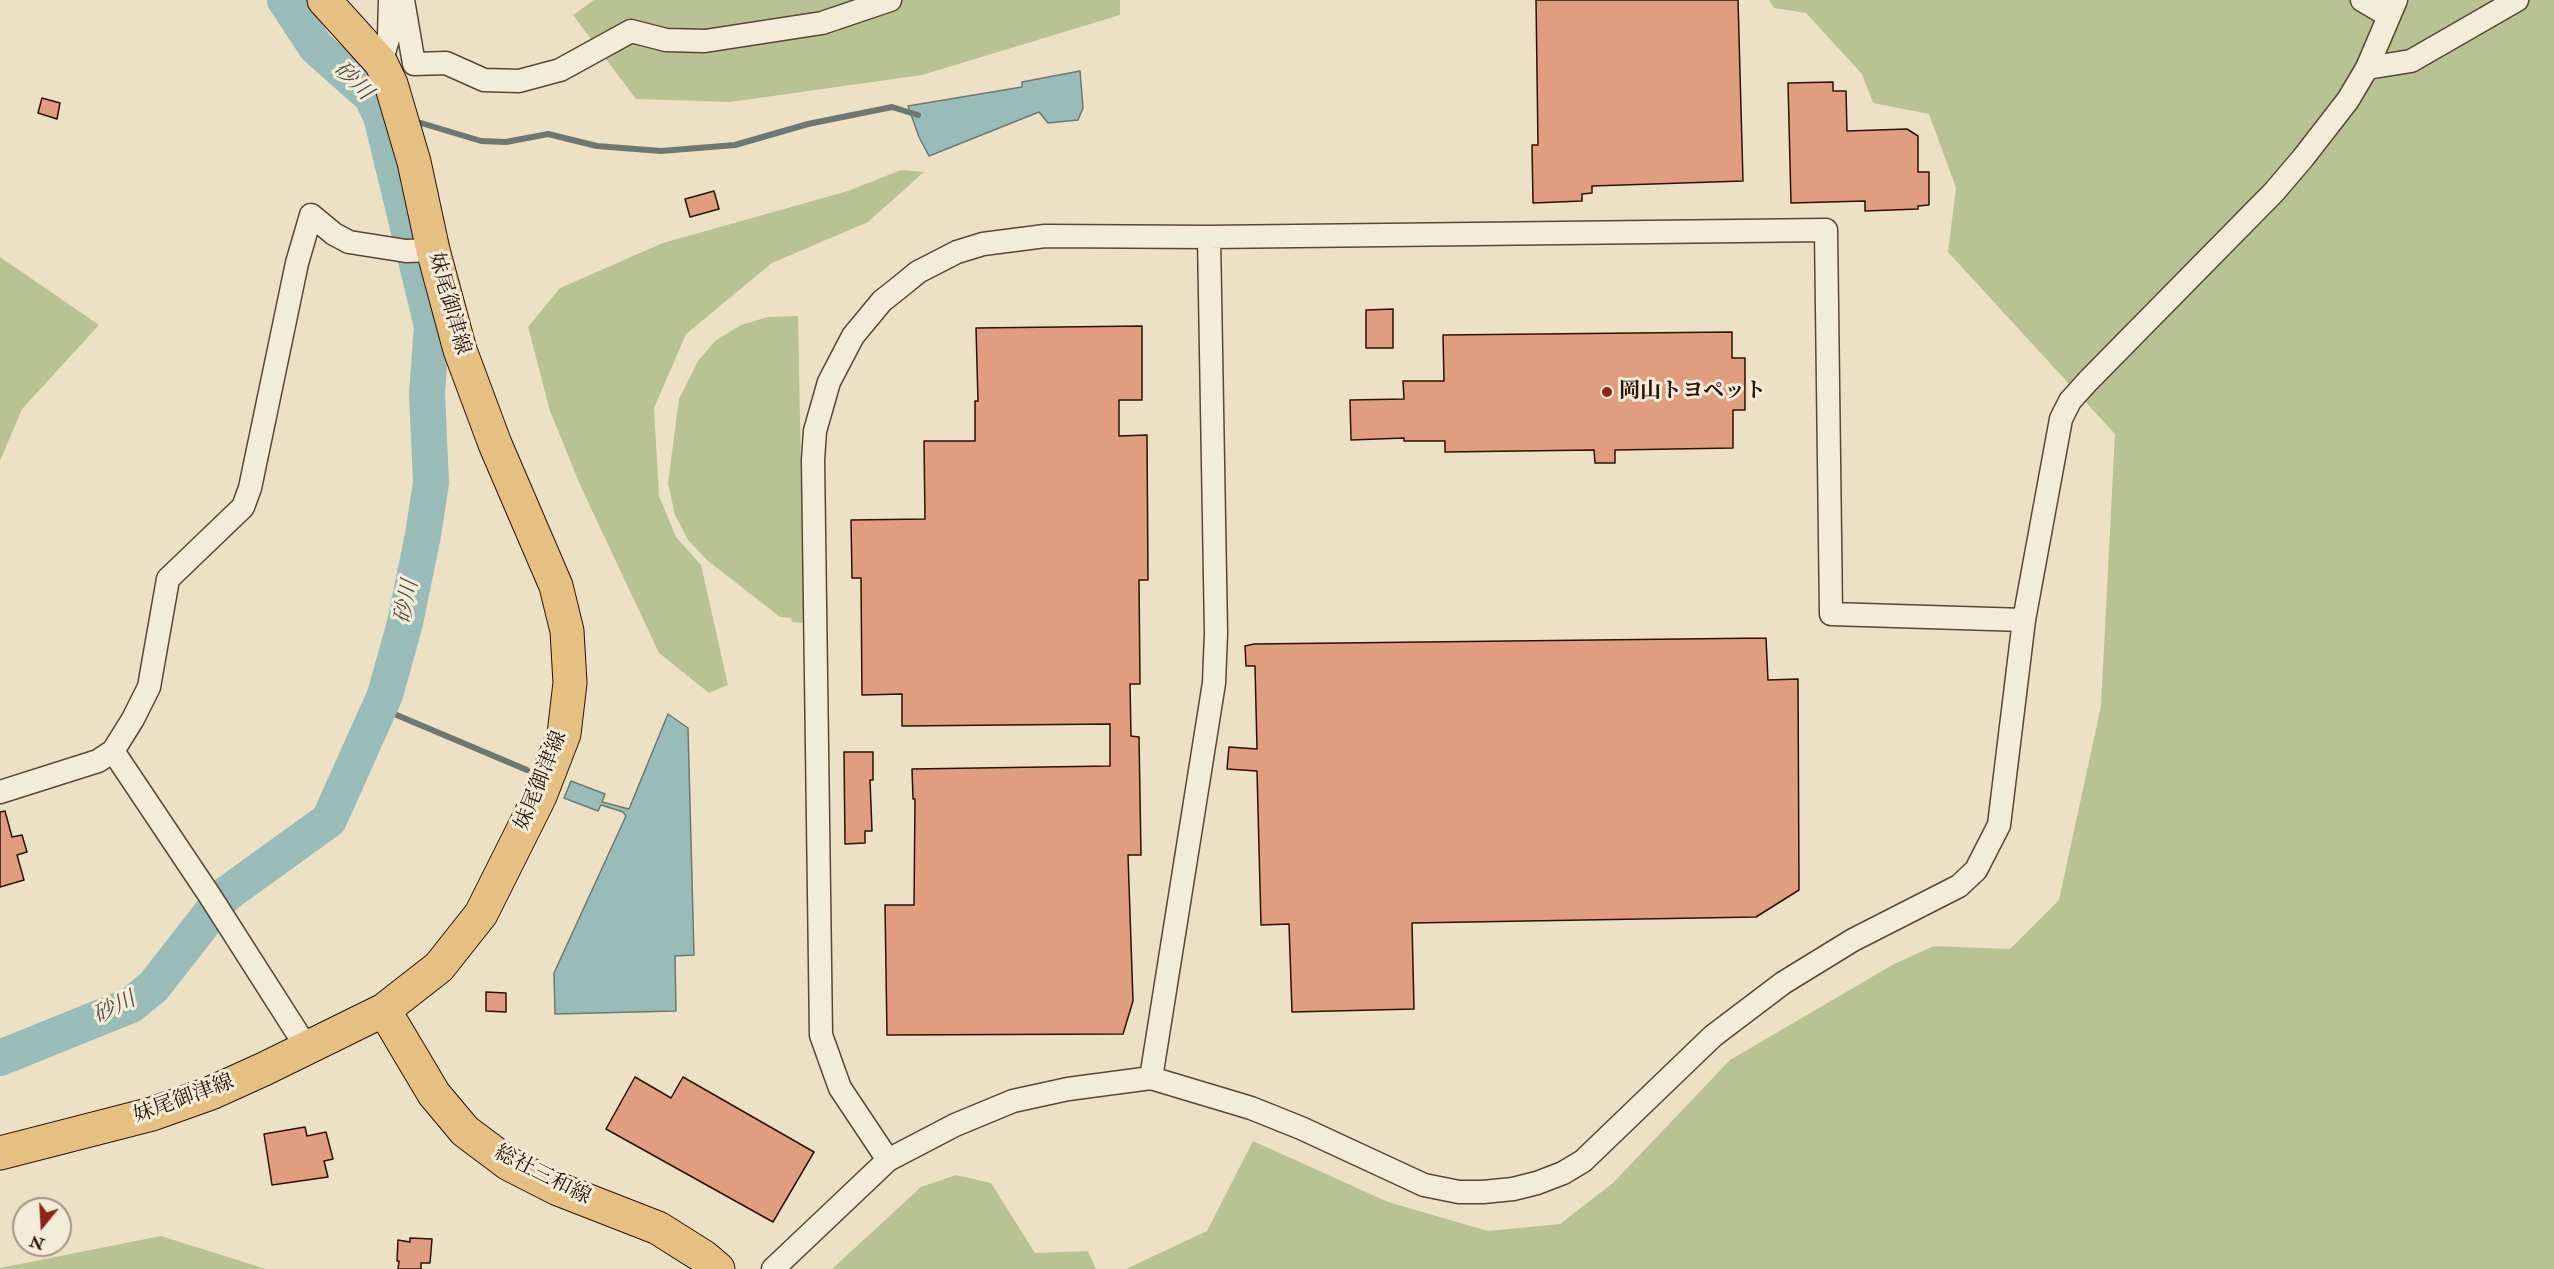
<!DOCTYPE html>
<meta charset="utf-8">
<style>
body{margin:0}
#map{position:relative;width:2554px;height:1269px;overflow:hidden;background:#ece1c4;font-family:"IM FELL Double Pica",serif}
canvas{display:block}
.north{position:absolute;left:12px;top:1197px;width:60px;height:60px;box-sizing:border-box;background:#f3ecd9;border:2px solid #a39485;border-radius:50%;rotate:198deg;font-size:16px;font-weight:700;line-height:24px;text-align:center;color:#2b1107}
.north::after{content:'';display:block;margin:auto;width:21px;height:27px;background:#8f2418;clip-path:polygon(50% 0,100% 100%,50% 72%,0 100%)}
</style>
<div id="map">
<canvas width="2554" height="1269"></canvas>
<div class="north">N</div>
</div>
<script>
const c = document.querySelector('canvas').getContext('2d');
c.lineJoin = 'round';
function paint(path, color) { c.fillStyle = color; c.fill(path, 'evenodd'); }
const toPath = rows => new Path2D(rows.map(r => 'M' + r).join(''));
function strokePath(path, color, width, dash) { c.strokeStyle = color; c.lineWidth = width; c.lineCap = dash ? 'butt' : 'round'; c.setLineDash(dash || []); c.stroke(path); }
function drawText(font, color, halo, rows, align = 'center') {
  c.font = font + ' "IM FELL Double Pica","Noto Serif JP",serif'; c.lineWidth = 6; c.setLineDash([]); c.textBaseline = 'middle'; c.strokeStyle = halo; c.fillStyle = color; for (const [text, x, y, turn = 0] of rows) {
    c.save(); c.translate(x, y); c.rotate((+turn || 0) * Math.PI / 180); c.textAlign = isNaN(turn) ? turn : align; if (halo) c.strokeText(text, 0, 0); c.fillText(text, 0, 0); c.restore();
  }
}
const green = toPath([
 [594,0,1120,0,1120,15,922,75,730,102,636,99,573,15],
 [1769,0,2554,0,2554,1269,1126,1269,1207,1231,1253,1141,1388,1202,1488,1231,1560,1224,1613,1183,1730,1060,1894,964,1934,946,2010,949,2059,900,2101,706,2115,434,1948,252,1956,188,1929,114,1873,103,1862,74,1806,13,1774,8],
 [901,170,924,172,868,222,772,263,686,334,654,408,659,496,676,537,701,565,728,685,709,693,659,653,581,487,550,411,528,327,560,288,663,243,848,191],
 [0,257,99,325,22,409,0,461],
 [798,316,804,623,792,622,791,618,780,617,707,560,688,540,675,515,668,483,679,399,698,361,715,341,741,325,768,317],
 [956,1175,991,1183,1035,1253,1088,1251,1096,1269,832,1269,921,1187],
 [161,1236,266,1269,0,1269,0,1268]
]);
const water = toPath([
 [1080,71,1083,108,1078,120,1048,123,1039,112,929,156,919,137,908,106,1022,87,1022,82,1080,71],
 [668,714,688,728,694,955,675,956,676,1011,555,1014,554,973,626,816,623,812,601,805,598,811,564,798,571,781,605,794,602,802,629,809,668,714]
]);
const stream = toPath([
 [421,123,481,141,506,142,548,134,597,146,661,151,735,145,808,124,892,107,918,115],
 [380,708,527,770]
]);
const river = toPath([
 [0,1058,131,1005,154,986,225,895,329,820,385,695,405,623,423,535,431,483,427,393,432,326,381,116,371,96,316,47,285,0]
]);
const building = toPath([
 [1536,0,1738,0,1743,181,1592,186,1592,193,1582,194,1582,201,1533,203,1532,145,1538,145,1536,0],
 [1833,82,1833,91,1846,91,1847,131,1907,129,1918,136,1918,172,1929,172,1929,205,1918,206,1918,209,1865,211,1865,201,1791,203,1788,83,1833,82],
 [42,98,60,103,57,119,38,113,42,98],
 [714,191,719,209,690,217,685,199,714,191],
 [1393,309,1393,348,1366,348,1366,310,1393,309],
 [1142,326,1142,400,1119,400,1119,436,1147,435,1148,580,1139,580,1140,684,1130,684,1131,736,1139,737,1141,855,1128,855,1133,1001,1123,1034,887,1035,885,905,914,905,915,799,913,799,912,769,1110,766,1110,724,902,726,902,694,862,695,861,578,852,578,851,520,925,519,924,441,975,441,975,401,978,401,976,328,1142,326],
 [1732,332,1732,358,1745,358,1745,410,1733,410,1733,448,1615,450,1615,463,1595,463,1594,450,1445,452,1445,441,1404,441,1404,438,1351,440,1350,400,1404,399,1403,381,1444,381,1443,335,1732,332],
 [1766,638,1768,680,1798,679,1799,890,1756,917,1412,923,1414,1009,1292,1012,1289,924,1261,925,1257,771,1227,769,1229,747,1257,749,1255,666,1246,666,1245,646,1254,644,1766,638],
 [844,752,873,752,873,780,870,780,872,831,865,831,865,843,845,844,844,752],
 [5,811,12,837,22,835,27,852,17,855,24,880,0,887,0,812,5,811],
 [486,992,506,993,506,1012,486,1011,486,992],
 [635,1077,671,1098,683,1077,814,1152,773,1222,606,1129,635,1077],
 [305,1127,307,1136,326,1132,333,1159,324,1161,328,1177,272,1185,264,1134,305,1127],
 [410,1238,432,1239,430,1263,421,1263,421,1269,398,1269,399,1261,397,1261,398,1240,410,1242,410,1238]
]);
const street = toPath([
 [403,0,414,64,446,63,484,80,519,81,560,70,631,31,666,40,705,41,822,23,890,0],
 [2362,0,2389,16],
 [381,63,389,36,390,0],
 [2367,68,2411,61,2517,0],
 [113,751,210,896,307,1048],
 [0,792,98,761,113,751,133,719,149,687,168,579,243,507,250,488,297,263,311,215,334,234,349,242,406,251,433,250],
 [1151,1078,1214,683,1216,633,1209,237],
 [888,1160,840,1088,821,1035,813,460,815,431,829,382,853,336,882,301,901,286,918,272,957,252,983,244,1045,236,1209,237,1826,230,1831,614,2024,620],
 [773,1269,888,1160,955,1125,1013,1101,1068,1089,1151,1078,1251,1108,1301,1128,1424,1185,1459,1192,1483,1192,1513,1189,1537,1183,1563,1173,1583,1161,1713,1036,1783,983,1853,940,1959,886,1976,870,1999,825,2024,620,2061,419,2070,401,2088,381,2274,192,2303,158,2348,100,2367,68,2396,0]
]);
const primary = toPath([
 [384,1010,434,1094,465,1131,509,1164,558,1189,658,1228,704,1257,718,1269],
 [0,1153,152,1114,211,1093,264,1069,384,1010,439,967,481,914,540,796,564,734,570,683,567,631,556,586,495,444,460,350,433,250,414,162,391,84,381,63,324,0]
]);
const markers = [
 [1607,392,6,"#8f2418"]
];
const streetNames = [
 ["妹尾御津線",448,304,74],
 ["妹尾御津線",542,781,-68],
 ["妹尾御津線",184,1100,-20],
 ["総社三和線",542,1176,27]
];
const poiNames = [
 ["岡山トヨペット",1619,392]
];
const waterNames = [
 ["砂川",352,82,45],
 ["砂川",408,602,-79],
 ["砂川",115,1009,-26]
];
paint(green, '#b9c293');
paint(water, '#99bcb9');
strokePath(water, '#6d7872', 1.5);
strokePath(stream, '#6d7872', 6);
strokePath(river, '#99bcb9', 36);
paint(building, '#e09d7f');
strokePath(building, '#2b1107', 1.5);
strokePath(street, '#5b4536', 25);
strokePath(primary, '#2b1107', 35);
strokePath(street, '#f3ecd9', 22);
strokePath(primary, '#e6c082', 33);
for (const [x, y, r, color] of markers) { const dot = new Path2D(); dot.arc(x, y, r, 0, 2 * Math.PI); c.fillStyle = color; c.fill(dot); strokePath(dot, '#f3ecd9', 2); }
drawText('21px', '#2b1107', '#f3ecd9', streetNames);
drawText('bold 21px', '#2b1107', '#f3ecd9', poiNames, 'left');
drawText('italic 22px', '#524d45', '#f3ecd9', waterNames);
</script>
